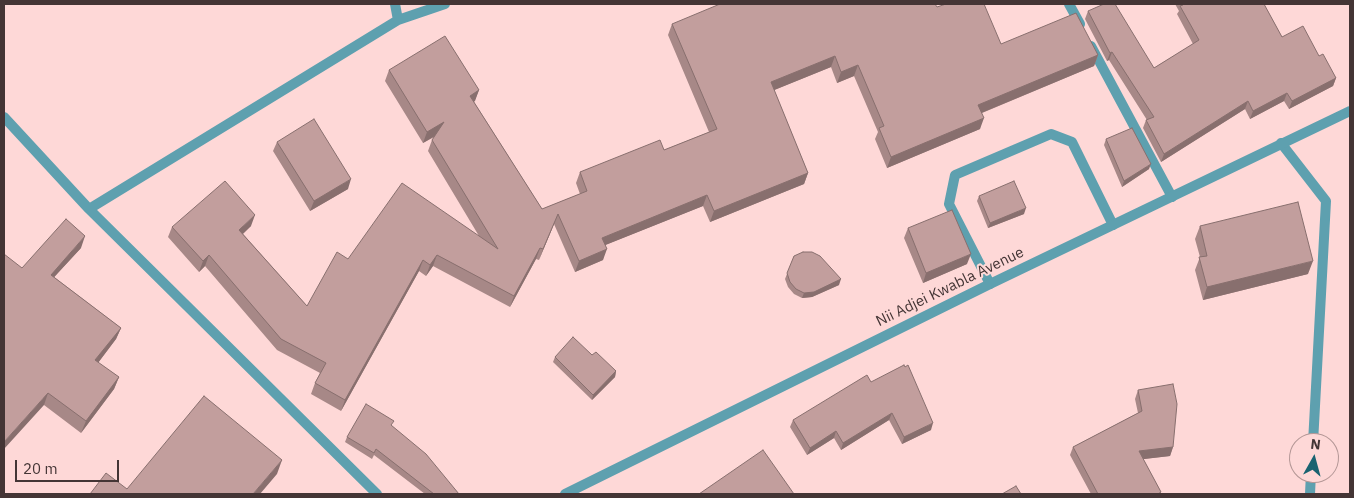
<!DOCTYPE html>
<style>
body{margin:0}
#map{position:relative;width:1354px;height:498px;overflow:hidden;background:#fed8d7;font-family:"IBM Plex Sans",sans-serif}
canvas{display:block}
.frame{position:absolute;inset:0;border:5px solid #443535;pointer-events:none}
.north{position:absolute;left:1289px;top:433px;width:50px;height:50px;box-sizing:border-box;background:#fed8d7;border:1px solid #b49796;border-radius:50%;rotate:7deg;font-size:14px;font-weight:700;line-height:20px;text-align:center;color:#443535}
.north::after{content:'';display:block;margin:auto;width:18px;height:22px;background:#1a6371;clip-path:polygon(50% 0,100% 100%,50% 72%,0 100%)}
.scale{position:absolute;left:15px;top:460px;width:104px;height:22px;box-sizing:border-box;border:2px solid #443535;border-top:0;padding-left:6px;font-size:15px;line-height:18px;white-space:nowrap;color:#443535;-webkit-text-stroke:4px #fed8d7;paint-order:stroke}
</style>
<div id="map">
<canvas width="1354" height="498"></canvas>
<div class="frame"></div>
<div class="north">N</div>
<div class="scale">20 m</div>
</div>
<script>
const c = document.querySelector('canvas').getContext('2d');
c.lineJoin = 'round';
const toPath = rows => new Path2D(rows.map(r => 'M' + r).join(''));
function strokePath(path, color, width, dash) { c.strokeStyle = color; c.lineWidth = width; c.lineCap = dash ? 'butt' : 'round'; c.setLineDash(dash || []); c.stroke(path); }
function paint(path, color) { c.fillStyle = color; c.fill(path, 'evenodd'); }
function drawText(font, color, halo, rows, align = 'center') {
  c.font = font + ' "IBM Plex Sans",sans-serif'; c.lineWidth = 4; c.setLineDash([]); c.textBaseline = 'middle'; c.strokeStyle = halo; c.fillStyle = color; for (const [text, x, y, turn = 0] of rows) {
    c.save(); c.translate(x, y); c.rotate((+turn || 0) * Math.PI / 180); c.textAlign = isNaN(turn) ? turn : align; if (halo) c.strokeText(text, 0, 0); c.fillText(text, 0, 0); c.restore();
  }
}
const service = toPath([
 [1069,4,1080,24],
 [1091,46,1172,197],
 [1281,143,1326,201,1313,443],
 [990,284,949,204,955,175,1051,134,1072,142,1113,225],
 [1310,494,1311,473]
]);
const minor = toPath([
 [398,20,445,4],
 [4,117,89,209,377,494],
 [89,209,398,20,395,4],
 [565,494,990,284,1350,111]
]);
const wall = toPath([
 [1175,4,1264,4,1282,37,1319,56,1336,78,1333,86,1289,109,1284,101,1250,119,1245,109,1161,162,1143,128,1146,120,1147,120,1109,60,1107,61,1085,19,1088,11,1154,68,1193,44,1177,14,1179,11],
 [937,7,1001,44,1098,55,1094,66,982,113,980,129,887,168,875,139,878,132,854,76,837,83,831,67,774,90,808,173,804,184,710,222,703,206,605,245,603,260,575,272,554,224,539,260,536,259,510,307,433,266,426,276,419,271,341,411,311,394,315,383,320,373,277,350,205,266,199,272,168,237,172,227,251,226,243,234,307,306,348,259,479,236,428,151,432,140,434,137,423,143,385,81,389,70,479,90,474,102,542,209,580,194,576,183,580,172,664,150,709,132,668,35,672,24],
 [1106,139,1149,169,1122,187,1104,145],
 [277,142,348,189,310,211,273,151],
 [979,196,1024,214,988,228,977,201],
 [1200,226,1308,274,1203,300,1195,270,1200,257,1195,239],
 [908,228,967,264,923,283,904,238],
 [81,248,54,277,121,328,116,339,98,363,119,377,114,389,81,433,44,405,22,268],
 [794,256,839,285,812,297,802,298,794,294,788,287,785,279],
 [592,355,616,371,615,377,592,400,553,362,555,357],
 [871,382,931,430,902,444,889,420,841,450,834,438,807,455,790,427,793,420],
 [1138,390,1173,447,1170,456,1143,459,1161,492,1160,494,1091,494,1070,455,1073,447,1138,413,1135,399],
 [392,426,459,494,425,494,374,455,372,459,345,442,347,437]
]);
const shadedWall = toPath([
 [1112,52,1109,60,1107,61,1110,53],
 [1098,55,1094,66,974,116,978,105],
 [835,56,831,67,767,93,771,82],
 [858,65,854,76,837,83,841,72],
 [1336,78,1333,86,1289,109,1292,101],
 [479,90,475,101,466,107,470,96],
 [1287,93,1284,101,1250,119,1253,111],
 [1248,101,1245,109,1161,162,1164,154],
 [984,118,980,129,887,168,891,157],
 [444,122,440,133,423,143,427,132],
 [1151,164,1149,169,1122,187,1124,181],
 [808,173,804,184,710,222,714,211],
 [351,179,348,189,310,211,314,201],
 [707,195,703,206,598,248,602,238],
 [1026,208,1024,214,988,228,990,223],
 [558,214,554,224,539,260,543,249],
 [255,215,251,226,235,241,239,230],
 [85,236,81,248,46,286,51,275],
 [540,248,536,259,510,307,514,296],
 [607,249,603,260,575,272,579,261],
 [971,254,967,264,923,283,926,273],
 [209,255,205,266,199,272,203,261],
 [437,255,433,266,426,276,430,265],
 [423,260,419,271,341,411,345,400],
 [1313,261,1308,274,1203,300,1207,287],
 [841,279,839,285,812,297,802,298,804,293],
 [121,328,116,339,91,372,95,360],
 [616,371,615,377,592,400,593,395],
 [119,377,114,389,81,433,86,421],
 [48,393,44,405,4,449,4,442],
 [892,413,889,420,841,450,843,443],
 [933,423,931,430,902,444,904,437],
 [836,431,834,438,807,455,810,448],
 [1173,447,1170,456,1136,460,1139,451],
 [282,460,277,474,260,494,253,494]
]);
const building = toPath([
 [720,4,935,4,937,7,946,4,984,4,1001,44,1076,13,1098,55,978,105,984,118,891,157,879,128,884,126,858,65,841,72,835,56,771,82,808,173,714,211,707,195,602,238,607,249,579,261,558,214,543,249,540,248,514,296,437,255,430,265,423,260,345,400,315,383,326,363,281,339,209,255,203,261,172,227,225,181,255,215,239,230,307,306,337,252,348,259,402,183,498,249,432,140,444,122,427,132,389,70,445,36,479,90,470,96,542,209,587,191,580,172,660,140,664,150,717,129,672,24,720,4],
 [1104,4,1115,4,1154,68,1199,40,1180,6,1183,5,1182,4,1264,4,1282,37,1303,26,1319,56,1323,54,1336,78,1292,101,1287,93,1253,111,1248,101,1164,154,1146,120,1154,117,1112,52,1110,53,1088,11,1104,4],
 [314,119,351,179,314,201,277,142,314,119],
 [1132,128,1151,164,1124,181,1106,139,1132,128],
 [1014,181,1026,208,990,223,979,196,1014,181],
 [1298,202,1313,261,1207,287,1199,257,1207,256,1200,226,1298,202],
 [952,210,971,254,926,273,908,228,952,210],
 [66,219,85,236,51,275,121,328,95,360,119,377,86,421,48,393,4,442,4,254,22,268,66,219],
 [803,252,812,252,820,256,841,279,814,292,804,293,796,289,790,282,787,273,794,256,803,252],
 [573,337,592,355,596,352,616,371,593,395,555,357,573,337],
 [904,365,905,367,908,365,933,423,904,437,892,413,843,443,836,431,810,448,793,420,867,375,871,382,904,365],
 [1173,384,1177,404,1173,447,1139,451,1161,492,1158,494,1098,494,1073,447,1142,411,1138,390,1173,384],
 [204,396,282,460,253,494,90,494,106,473,127,489,204,396],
 [366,404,394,421,391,425,426,454,459,494,434,494,376,449,374,453,347,437,366,404],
 [763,450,794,494,699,494,763,450],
 [1016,486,1021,494,1002,494,1016,486]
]);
const streetNames = [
 ["Nii Adjei Kwabla Avenue",950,287,-26]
];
strokePath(service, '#5ea0af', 10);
strokePath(minor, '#5ea0af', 10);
paint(wall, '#a78887');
paint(shadedWall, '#886f6e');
paint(building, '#c29e9d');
strokePath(building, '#886f6e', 1);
drawText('15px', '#443535', '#fed8d7', streetNames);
</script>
